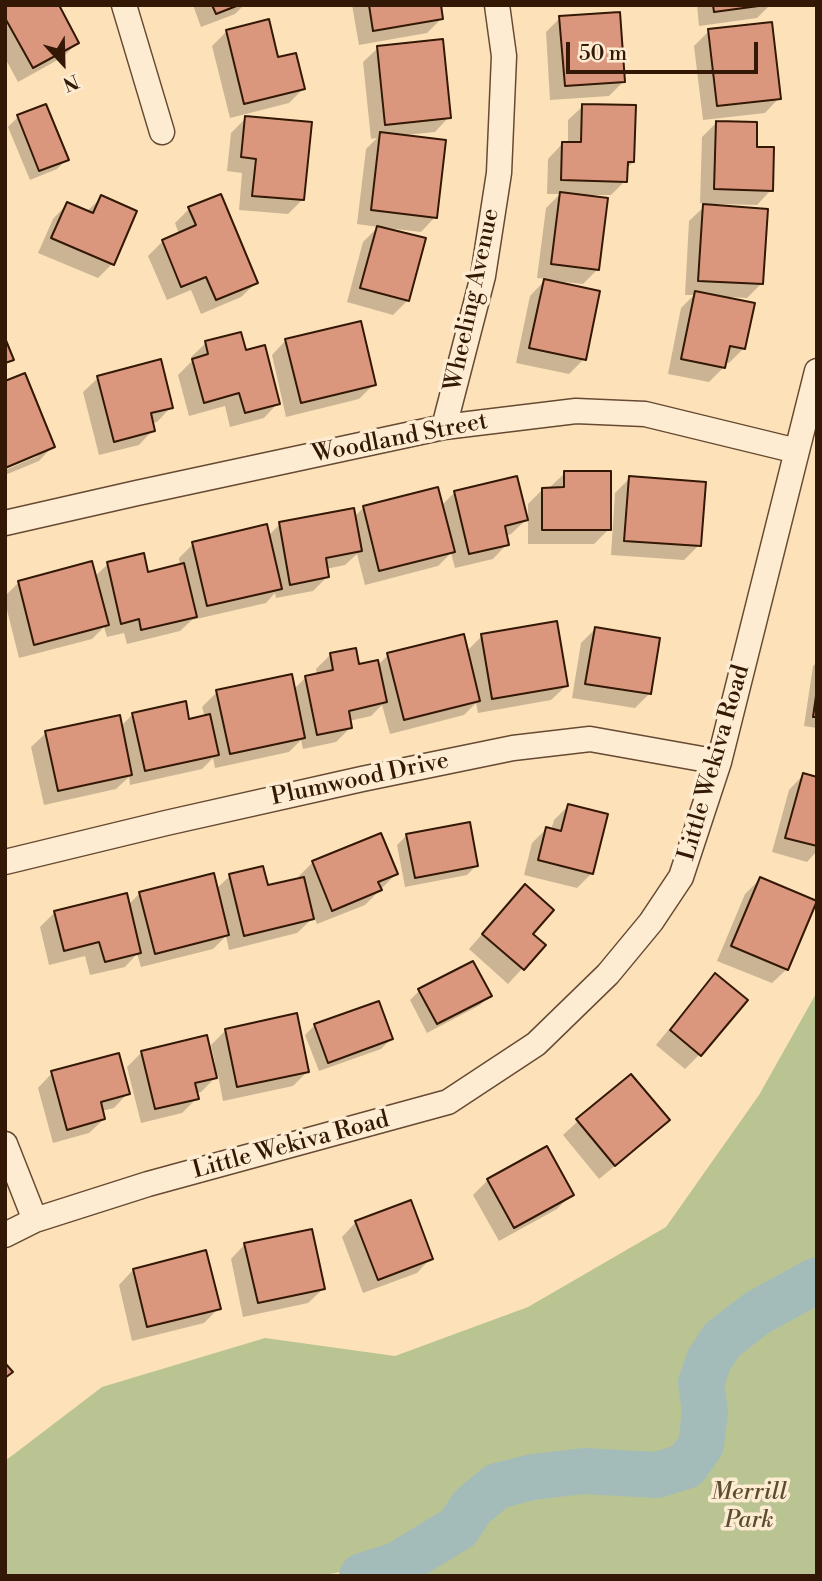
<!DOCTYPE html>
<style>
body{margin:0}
#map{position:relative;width:822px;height:1581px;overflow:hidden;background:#fde2b9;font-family:"Libre Bodoni",serif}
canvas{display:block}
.frame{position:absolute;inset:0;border:7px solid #331806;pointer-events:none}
.north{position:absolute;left:28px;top:28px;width:70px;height:70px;-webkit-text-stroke:5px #feecd2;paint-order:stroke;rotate:158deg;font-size:19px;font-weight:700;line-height:28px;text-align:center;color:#331806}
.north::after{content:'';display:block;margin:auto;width:24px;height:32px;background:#331806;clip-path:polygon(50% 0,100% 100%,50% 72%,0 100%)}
.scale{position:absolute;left:566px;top:42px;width:192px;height:32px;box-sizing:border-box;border:4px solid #331806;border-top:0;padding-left:9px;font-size:21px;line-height:24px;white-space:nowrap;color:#331806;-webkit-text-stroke:5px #feecd2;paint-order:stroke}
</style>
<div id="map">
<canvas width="822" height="1581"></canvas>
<div class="frame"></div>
<div class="north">N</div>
<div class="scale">50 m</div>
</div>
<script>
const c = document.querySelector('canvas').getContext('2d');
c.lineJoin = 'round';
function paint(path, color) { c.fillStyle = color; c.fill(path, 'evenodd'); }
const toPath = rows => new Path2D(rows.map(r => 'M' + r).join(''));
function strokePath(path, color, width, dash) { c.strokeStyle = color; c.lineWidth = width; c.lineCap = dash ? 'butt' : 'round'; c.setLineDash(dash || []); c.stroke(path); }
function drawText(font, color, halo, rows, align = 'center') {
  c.font = font + ' "Libre Bodoni",serif'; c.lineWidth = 7; c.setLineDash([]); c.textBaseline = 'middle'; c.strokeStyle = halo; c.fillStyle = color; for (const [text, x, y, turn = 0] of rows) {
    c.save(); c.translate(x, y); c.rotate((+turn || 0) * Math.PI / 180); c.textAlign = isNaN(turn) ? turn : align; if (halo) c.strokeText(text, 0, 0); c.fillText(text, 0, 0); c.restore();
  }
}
const green = toPath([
 [817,992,817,1274,726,1335,699,1375,700,1433,685,1456,652,1467,581,1461,496,1477,491,1480,455,1516,392,1556,341,1572,319,1576,5,1576,5,1461,102,1387,265,1338,395,1356,528,1307,666,1227,759,1095],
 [817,1289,817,1576,372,1576,398,1568,463,1526,499,1489,584,1474,654,1480,693,1467,712,1438,711,1380,736,1343]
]);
const shadow = toPath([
 [5,5,77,43,63,57,18,82,5,58],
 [193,5,244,5,235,14,201,27],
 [352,5,439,5,442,18,427,33,359,45],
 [697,5,770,5,757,18,699,26],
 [560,18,624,81,609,96,550,100,546,32],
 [227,31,277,59,303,89,289,103,230,118,212,46],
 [709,31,779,98,765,113,703,120,694,46],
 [378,48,449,117,435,132,404,135,435,217,421,232,387,228,408,300,393,315,347,302,363,242,378,227,357,224,366,149,377,138,371,139,363,62],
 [45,106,67,159,57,169,30,180,8,127,18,117],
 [583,106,633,162,626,169,625,181,611,195,592,195,597,270,583,284,555,281,554,283,584,359,569,374,516,363,530,296,546,279,537,278,546,208,560,194,547,194,548,159,562,144,568,144,568,120],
 [246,118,302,200,288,214,239,210,242,173,227,171,231,133],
 [716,123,755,149,771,190,757,205,717,204,717,207,761,284,747,298,728,297,744,348,729,363,725,362,724,367,709,382,668,374,681,308,694,295,685,295,689,221,707,204,700,203,702,137],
 [101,198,112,264,98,278,38,253,53,219,67,204,86,212],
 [189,209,256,283,241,297,201,314,191,290,167,300,148,256,163,241,179,234,175,223],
 [286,340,374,384,359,399,286,417,272,355],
 [206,343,245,352,278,403,264,418,230,427,225,406,189,416,178,375,192,361,191,357],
 [98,378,171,407,157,422,151,423,153,430,139,445,99,455,83,392],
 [53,446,39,461,5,475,5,470,38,456,38,452],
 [565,473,609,529,594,544,528,544,528,504,543,489,550,489,550,487],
 [630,478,699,545,684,560,611,555,615,493],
 [437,489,441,506,455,492,526,520,511,534,505,536,507,544,493,559,455,568,451,553,438,566,365,585,357,554,345,565,326,569,327,577,313,591,276,598,275,593,266,603,192,620,180,631,127,644,124,633,107,637,104,627,92,639,19,658,5,602,5,596,19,582,94,577,108,564,147,574,180,566,179,558,193,544,268,536,280,524,354,517,363,508],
 [595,629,650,693,635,708,572,698,581,643],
 [482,636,566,686,551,700,478,713,476,703,464,715,390,734,382,705,371,716,349,721,351,727,336,742,303,749,301,740,289,752,215,768,213,758,202,769,130,785,129,777,116,789,44,805,31,747,46,733,120,727,133,714,188,721,205,717,202,707,217,692,293,690,306,677,317,675,316,669,330,655,358,666,378,665,388,655,466,652],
 [817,662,817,728,804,726,813,666],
 [803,775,817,779,817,851,807,862,772,852,789,790],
 [568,806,592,873,577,888,524,875,532,843,546,829,551,830,554,820],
 [380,835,396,874,365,905,317,924,314,917,297,933,229,950,226,936,213,949,141,967,137,954,125,967,90,975,85,956,49,965,40,927,55,912,128,905,140,893,216,889,230,876,266,887,299,880,298,877,312,863],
 [407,835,476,866,467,875,405,887,397,845],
 [760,879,787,969,772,983,717,961,745,894],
 [511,901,530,934,544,945,508,984,469,949],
 [715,976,700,1054,685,1069,656,1045,701,990],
 [419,991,489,996,480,1005,427,1033,410,1000],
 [315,1025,391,1039,381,1049,319,1071,305,1035],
 [226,1030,307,1072,293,1086,223,1101,218,1075,201,1092,196,1093,197,1098,182,1113,141,1123,127,1067,142,1052,215,1063,211,1045],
 [52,1073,128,1093,114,1108,102,1111,104,1119,89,1133,53,1143,38,1088],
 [668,1120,653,1135,599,1179,563,1135,578,1121],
 [488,1180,572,1194,557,1209,499,1241,473,1195],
 [356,1222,431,1258,417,1273,363,1293,342,1237],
 [245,1244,323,1289,308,1303,243,1317,231,1259],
 [133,1270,219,1308,204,1323,132,1341,119,1285]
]);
const river = toPath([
 [362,1576,397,1565,458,1528,472,1507,497,1486,533,1477,584,1471,657,1475,686,1466,701,1445,705,1412,701,1383,709,1360,722,1340,757,1313,817,1280]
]);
const building = toPath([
 [5,5,59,5,79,43,33,68,5,18,5,5],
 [212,5,239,5,216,14,212,5],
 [369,5,441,5,443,19,373,31,369,5],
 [713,5,766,5,714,12,713,5],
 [620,12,625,82,565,86,559,16,620,12],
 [269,19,278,57,296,53,305,89,244,104,226,30,269,19],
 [772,22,781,99,717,106,708,29,772,22],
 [443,39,451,118,385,125,377,46,443,39],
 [46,104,69,160,39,171,17,115,46,104],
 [582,104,636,105,634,162,628,162,627,182,561,180,562,142,581,142,582,104],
 [245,116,312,122,304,200,252,196,256,159,241,157,245,116],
 [716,121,757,122,757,147,774,147,773,191,714,189,716,121],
 [380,132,446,140,437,218,371,210,380,132],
 [560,192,608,198,599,270,551,264,560,192],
 [221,194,258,283,216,300,206,277,181,287,162,240,196,225,188,207,221,194],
 [101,195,137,211,114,265,51,238,67,202,93,213,101,195],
 [703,204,768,209,763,284,698,281,703,204],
 [377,226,426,238,409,301,360,288,377,226],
 [544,279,600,291,586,360,529,348,544,279],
 [695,291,755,303,745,349,730,346,725,368,681,359,695,291],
 [361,321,376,385,301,403,285,339,361,321],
 [241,332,246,350,265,345,280,404,245,413,239,393,204,403,192,359,208,354,205,341,241,332],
 [5,338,14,360,5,363,5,338],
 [161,359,173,408,151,413,155,431,114,442,97,376,161,359],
 [25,373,55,447,5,468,5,381,25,373],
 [564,471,611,471,611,530,542,530,542,488,564,487,564,471],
 [517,476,528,520,505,526,509,545,469,554,454,491,517,476],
 [629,476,706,482,701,546,624,541,629,476],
 [438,487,455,552,379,571,363,506,438,487],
 [354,508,362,551,326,558,329,577,290,585,279,522,354,508],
 [267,524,282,589,207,606,192,542,267,524],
 [144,553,148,572,184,563,197,617,141,630,139,619,121,624,107,562,144,553],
 [92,561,109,625,34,645,18,581,92,561],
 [557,621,568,686,492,699,481,634,557,621],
 [595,627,660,638,651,694,585,684,595,627],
 [464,634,480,701,404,720,387,653,464,634],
 [356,648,359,664,378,660,387,702,349,711,352,728,317,735,305,676,333,670,330,653,356,648],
 [292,674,305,738,230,754,216,690,292,674],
 [817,689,817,717,813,717,817,689],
 [186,701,189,719,210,714,219,755,145,771,132,713,186,701],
 [120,715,132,775,58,791,45,731,120,715],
 [803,773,817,777,817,846,785,838,803,773],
 [568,804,608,814,593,874,538,860,546,827,561,831,568,804],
 [470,822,478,866,415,878,406,834,470,822],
 [381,833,398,874,378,882,382,890,332,911,312,861,381,833],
 [263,866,268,885,304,877,314,919,244,936,229,874,263,866],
 [214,873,229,935,155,954,139,892,214,873],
 [760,877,817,901,788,970,731,946,760,877],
 [525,884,554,910,533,934,546,945,524,970,482,934,525,884],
 [127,893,141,953,105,962,99,942,64,951,54,911,127,893],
 [473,961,492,996,437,1024,418,989,473,961],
 [715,973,748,1000,701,1056,670,1030,715,973],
 [379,1001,393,1039,328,1063,314,1024,379,1001],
 [297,1013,309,1072,237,1087,225,1029,297,1013],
 [207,1035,217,1078,195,1083,199,1099,155,1109,141,1051,207,1035],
 [119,1053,130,1094,101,1102,105,1119,67,1130,51,1071,119,1053],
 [631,1074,670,1120,615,1166,576,1119,631,1074],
 [547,1146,574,1195,514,1228,487,1179,547,1146],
 [411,1200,433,1259,378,1280,355,1221,411,1200],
 [312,1229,325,1289,258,1303,244,1243,312,1229],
 [206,1250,221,1309,147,1327,133,1269,206,1250],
 [5,1363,13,1372,5,1378,5,1363]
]);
const minor = toPath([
 [124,5,162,132],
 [444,427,483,276,499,173,504,56,497,5],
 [5,523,137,493,444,427,576,411,645,414,797,451],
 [5,862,166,823,362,779,513,748,590,739,719,762],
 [5,1144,35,1220],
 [5,1235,35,1220,148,1184,448,1102,536,1044,608,974,651,922,681,877,719,762,817,371]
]);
const streetNames = [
 ["Wheeling Avenue",473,300,-78],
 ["Woodland Street",400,439,-11],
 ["Little Wekiva Road",715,763,-74],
 ["Plumwood Drive",360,780,-12],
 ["Little Wekiva Road",291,1146,-15]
];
const parkNames = [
 ["Merrill",749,1493],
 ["Park",749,1521]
];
paint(green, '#bac493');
paint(shadow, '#0003');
strokePath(river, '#a3bcb9', 46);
paint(building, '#db977d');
strokePath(building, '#331806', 2);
strokePath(minor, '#664a33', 27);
strokePath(minor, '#feecd2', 24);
drawText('24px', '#331806', '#feecd2', streetNames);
drawText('italic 24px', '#5c4c30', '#feecd2', parkNames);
</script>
